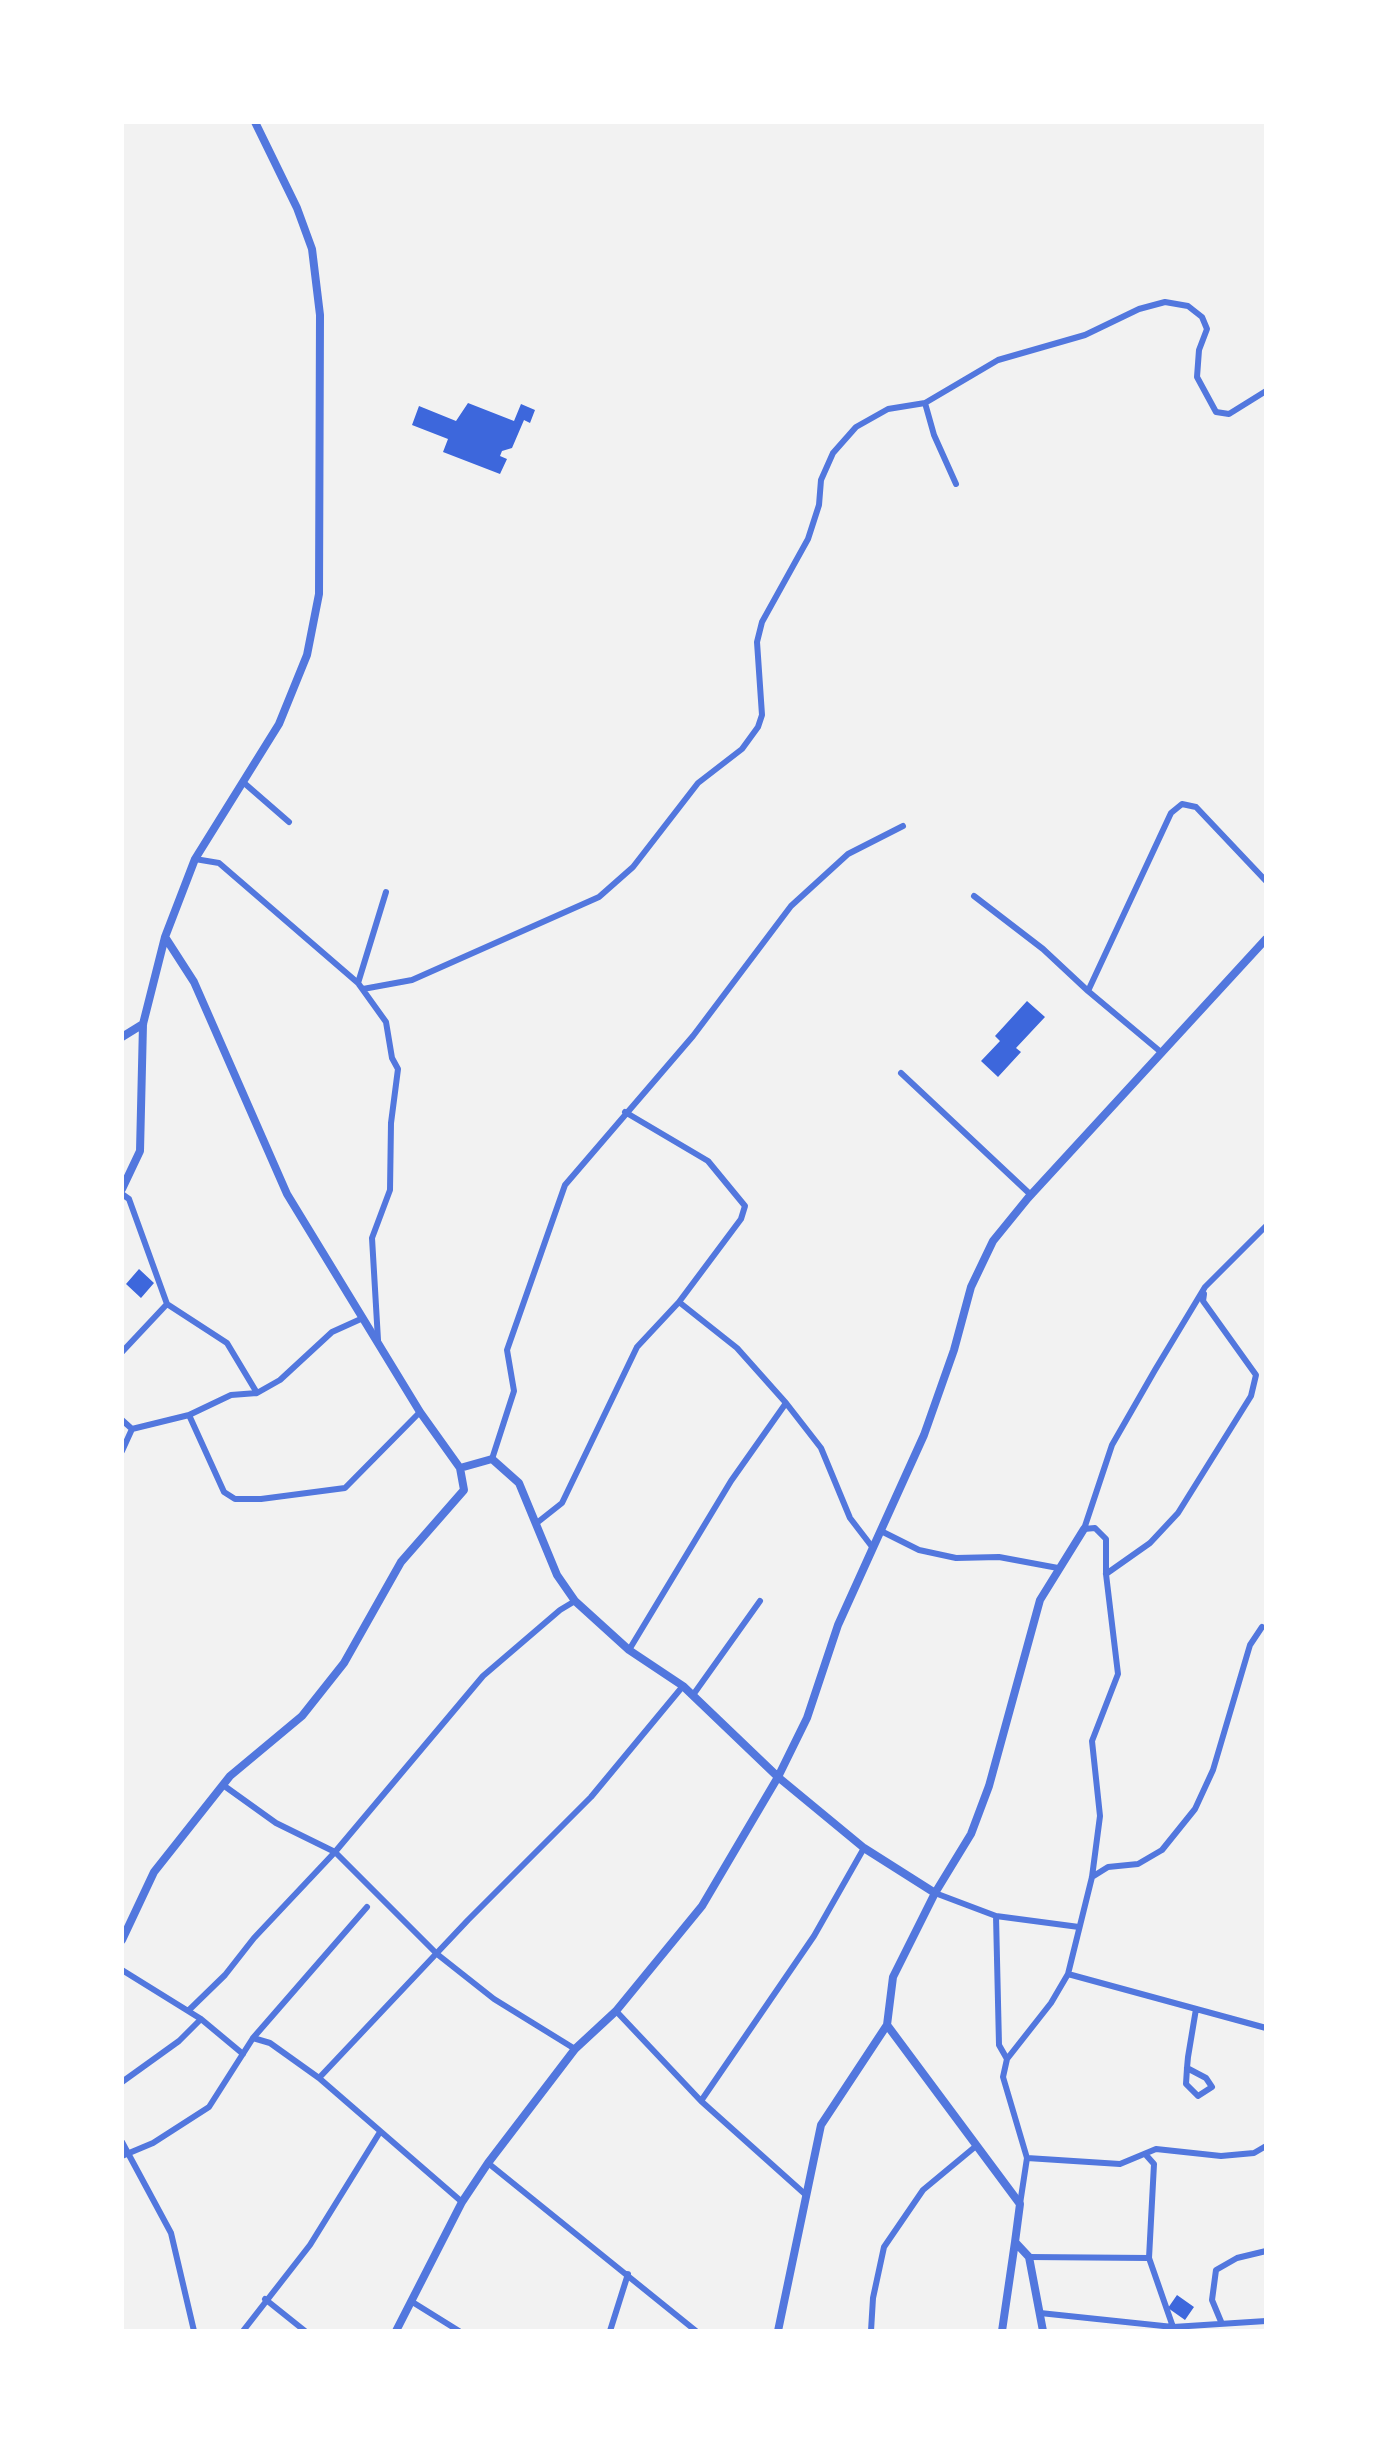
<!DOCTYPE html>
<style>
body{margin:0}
#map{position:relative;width:1388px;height:2453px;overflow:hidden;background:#f2f2f2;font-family:"Asap Condensed",sans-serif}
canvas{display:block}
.frame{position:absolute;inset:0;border:124px solid #fff;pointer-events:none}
</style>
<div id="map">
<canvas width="1388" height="2453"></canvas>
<div class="frame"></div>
</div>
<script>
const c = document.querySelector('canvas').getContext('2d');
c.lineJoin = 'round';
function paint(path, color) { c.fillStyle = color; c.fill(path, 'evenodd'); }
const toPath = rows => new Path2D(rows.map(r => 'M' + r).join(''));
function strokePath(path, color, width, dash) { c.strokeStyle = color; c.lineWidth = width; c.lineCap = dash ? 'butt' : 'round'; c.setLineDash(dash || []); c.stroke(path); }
const building = toPath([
 [468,403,514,421,521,404,535,410,530,423,524,420,512,448,502,451,500,456,507,459,500,474,443,452,448,439,412,425,419,406,456,421],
 [1027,1001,1045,1017,1016,1048,1021,1052,998,1077,981,1061,1000,1041,995,1036],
 [139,1269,154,1283,141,1298,126,1284],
 [1177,2295,1194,2307,1185,2320,1168,2308]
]);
const minor = toPath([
 [925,403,934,435,956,484],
 [243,782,289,822],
 [195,859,219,863,358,983,386,1022,392,1058,398,1069,391,1123,390,1190,372,1238,378,1340],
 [974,896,1043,949,1088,991],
 [358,983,386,892],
 [363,989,412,980,599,897,633,867,698,783,742,749,758,727,762,715,757,642,762,622,808,539,819,505,821,480,833,453,856,427,888,409,925,403,998,360,1085,335,1139,309,1165,302,1188,306,1202,317,1207,329,1199,350,1197,377,1216,412,1229,414,1266,391],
 [1162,1053,1088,991,1171,813,1182,804,1196,807,1266,881],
 [901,1073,1031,1195],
 [625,1112,708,1161,745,1206,741,1219,679,1302],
 [122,1194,129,1199,167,1304,227,1343,257,1393],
 [122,1352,167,1304],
 [189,1415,224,1492,235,1499,261,1499,345,1488,420,1412],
 [122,1420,132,1429],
 [122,1451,132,1429,189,1415,231,1395,257,1393,280,1380,332,1332,363,1318],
 [492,1459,514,1391,507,1350,565,1185,693,1036,791,906,848,854,903,826],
 [538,1522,562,1503,637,1347,679,1302,737,1348,786,1403,821,1448,850,1518,873,1548],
 [881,1531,919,1550,956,1558,999,1557,1058,1568],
 [1106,1574,1150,1543,1178,1513,1251,1396,1256,1375,1203,1301,1204,1294],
 [629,1650,731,1481,786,1403],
 [693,1695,760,1601],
 [223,1785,276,1823,335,1852,437,1954,494,1999,575,2049],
 [1092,1877,1108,1867,1138,1864,1162,1850,1195,1809,1213,1770,1250,1645,1262,1627],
 [935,1893,996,1916,1079,1927],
 [996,1916,999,2045,1007,2059],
 [122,1970,201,2019,243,2054],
 [1068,1974,1266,2028],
 [188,2011,225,1975,254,1938,335,1852,483,1676,560,1610,575,1601],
 [616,2011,701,2101,806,2195],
 [253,2038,367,1907],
 [1187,2068,1206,2078,1212,2087,1198,2096,1186,2084,1187,2068,1188,2057,1196,2009],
 [319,2078,468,1920,591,1797,683,1686],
 [122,2082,179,2041,201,2019],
 [701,2101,814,1936,864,1848],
 [122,2142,171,2233,194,2331],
 [1146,2155,1154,2164,1149,2258,1173,2327],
 [122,2156,153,2143,209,2107,253,2038,270,2043,319,2078,462,2202],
 [1027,2158,1120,2164,1156,2149,1221,2156,1254,2153,1266,2146],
 [488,2163,696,2331],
 [1020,2204,1027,2158,1003,2077,1007,2059,1051,2003,1068,1974,1092,1877,1100,1816,1092,1741,1118,1674,1106,1574,1106,1539,1095,1528,1084,1529,1112,1445,1155,1370,1205,1287,1266,1226],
 [1029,2257,1149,2258],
 [265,2299,305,2331],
 [414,2303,459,2331],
 [1040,2313,1173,2327,1266,2321],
 [1222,2324,1212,2300,1216,2270,1237,2258,1266,2251],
 [243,2331,310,2245,380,2132],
 [610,2331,628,2274],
 [871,2331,873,2298,884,2247,923,2190,976,2146]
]);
const tertiary = toPath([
 [122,1037,143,1024],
 [122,1189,140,1151,143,1024,165,937],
 [460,1468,492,1459,519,1483,557,1575,575,1601,629,1650,683,1686,778,1777,864,1848,935,1893],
 [122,1940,154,1872,230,1776,302,1716,344,1663,401,1562,464,1490,460,1468,420,1412,287,1194,194,982,165,937,195,859,279,724,307,655,319,594,320,315,312,249,297,208,255,122],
 [887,2025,1020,2204,1015,2242,1029,2257,1043,2331],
 [396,2331,462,2202,488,2163,575,2049,616,2011,702,1906,778,1777,807,1718,838,1625,924,1435,954,1350,971,1287,993,1241,1028,1198,1266,939],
 [778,2331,821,2125,887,2025,893,1977,935,1893,971,1834,989,1786,1040,1600,1084,1529],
 [1002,2331,1015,2242]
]);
paint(building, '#3d67dc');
strokePath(minor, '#5277de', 6);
strokePath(tertiary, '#5277de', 8);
</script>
